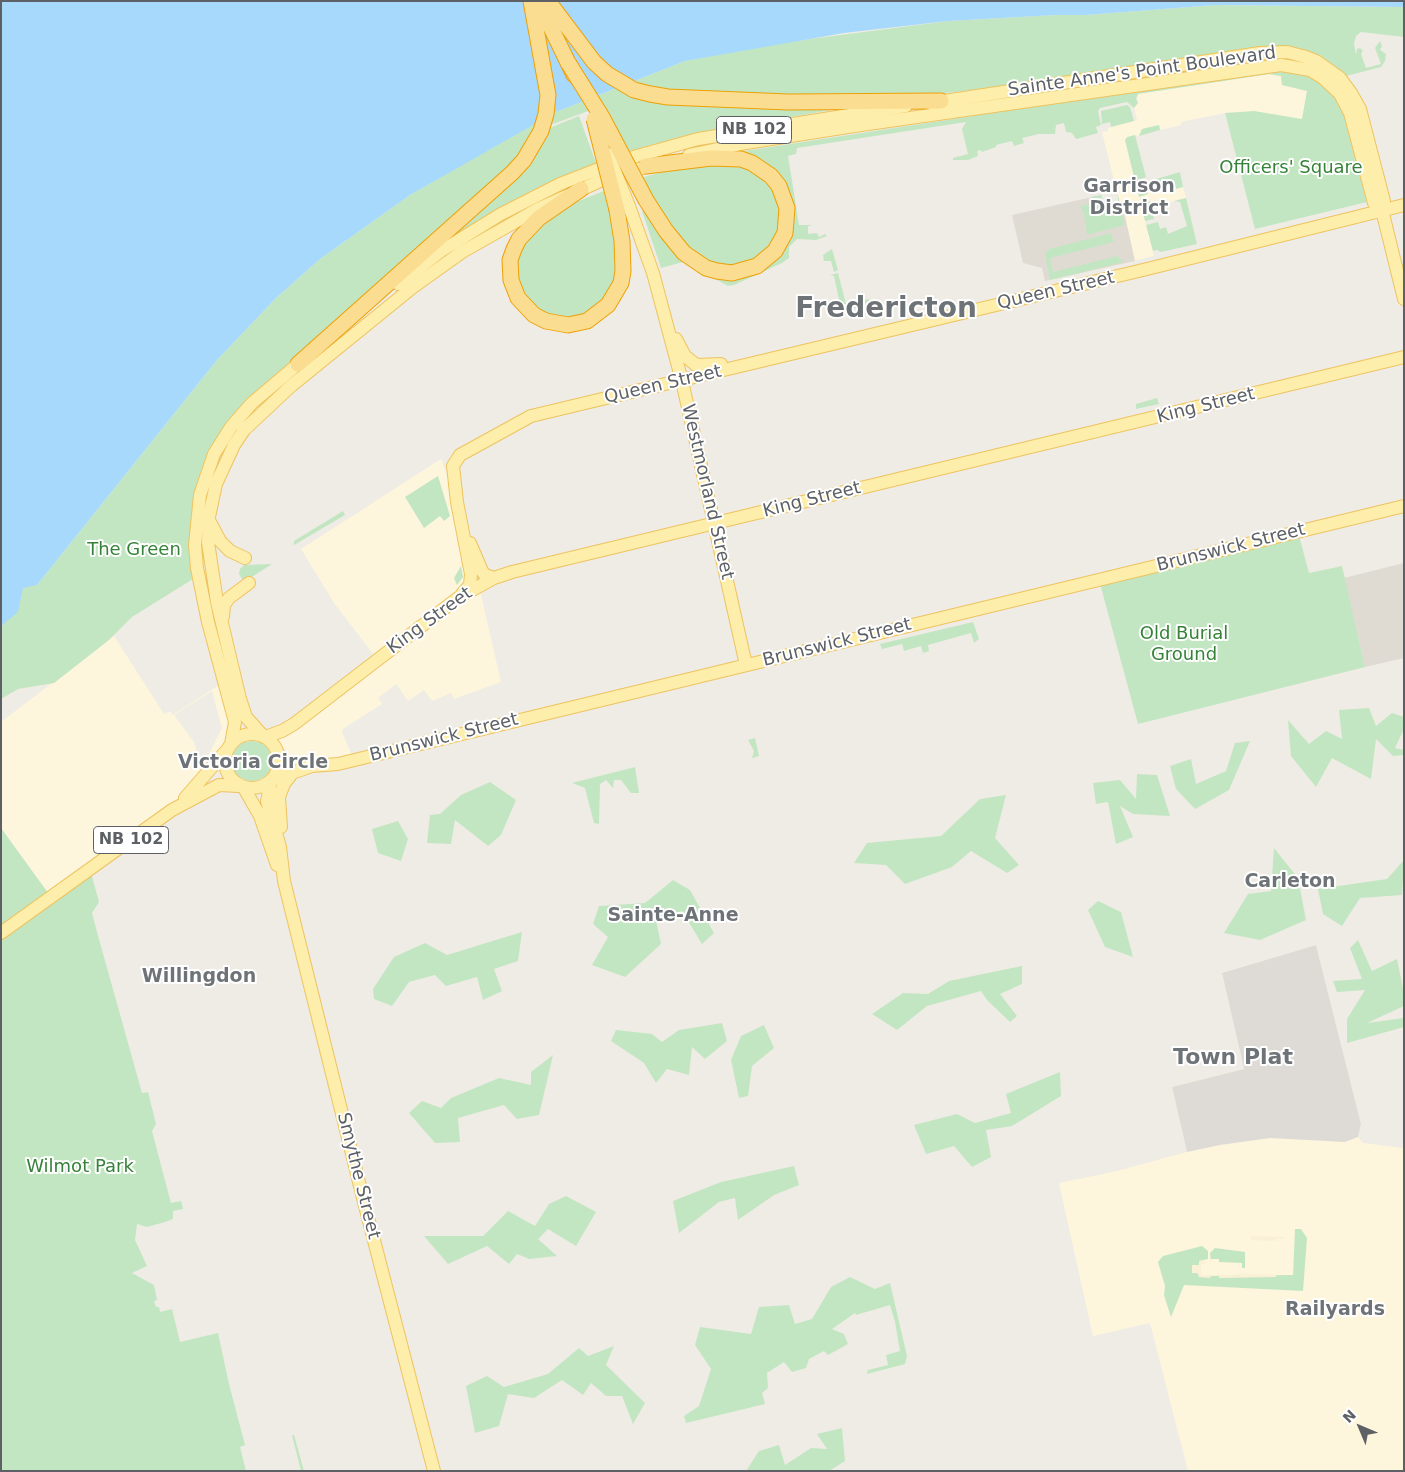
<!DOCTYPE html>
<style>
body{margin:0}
#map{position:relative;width:1405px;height:1472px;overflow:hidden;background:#efece5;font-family:"DejaVu Sans",sans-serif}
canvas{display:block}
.frame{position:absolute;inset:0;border:2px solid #5d6165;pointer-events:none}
.north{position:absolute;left:1335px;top:1402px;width:50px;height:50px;-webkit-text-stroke:4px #fff;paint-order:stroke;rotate:315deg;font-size:14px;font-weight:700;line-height:20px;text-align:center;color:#5d6165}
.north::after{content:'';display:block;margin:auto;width:18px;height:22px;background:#5d6165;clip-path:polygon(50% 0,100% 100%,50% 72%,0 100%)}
</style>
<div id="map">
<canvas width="1405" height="1472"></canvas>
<div class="frame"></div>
<div class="north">N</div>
</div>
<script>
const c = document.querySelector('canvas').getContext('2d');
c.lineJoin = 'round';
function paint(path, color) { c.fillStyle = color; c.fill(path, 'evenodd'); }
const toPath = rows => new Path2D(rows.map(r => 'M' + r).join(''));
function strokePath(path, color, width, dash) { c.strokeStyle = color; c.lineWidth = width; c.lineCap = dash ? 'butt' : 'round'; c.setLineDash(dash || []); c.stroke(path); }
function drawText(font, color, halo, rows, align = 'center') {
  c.font = font + ' "DejaVu Sans",sans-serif'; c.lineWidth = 4; c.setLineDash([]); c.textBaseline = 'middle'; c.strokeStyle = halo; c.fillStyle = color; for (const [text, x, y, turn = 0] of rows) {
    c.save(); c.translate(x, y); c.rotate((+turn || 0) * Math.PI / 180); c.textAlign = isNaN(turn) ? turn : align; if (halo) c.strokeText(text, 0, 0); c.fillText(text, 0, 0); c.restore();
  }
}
const commercial = toPath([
 [1269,74,1281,76,1282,85,1307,91,1302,119,1237,157,1225,113,1181,122,1181,125,1160,130,1159,125,1142,129,1139,136,1134,135,1125,140,1139,196,1146,188,1174,181,1176,188,1183,187,1186,198,1151,207,1141,204,1154,256,1125,263,1117,256,1122,213,1102,132,1108,131,1108,128,1137,120,1134,108,1138,103,1137,94],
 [441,459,457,502,471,574,479,586,501,682,454,699,451,693,432,701,424,690,408,701,396,684,378,698,382,704,343,729,342,732,354,760,283,771,284,758,281,746,275,738,377,659,334,603,301,549],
 [114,636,164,714,170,711,173,715,225,681,234,734,194,789,50,897,1,828,1,722],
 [212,691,222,728,205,762,197,752,194,742,174,715],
 [1316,945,1361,1124,1358,1137,1363,1143,1404,1148,1404,1471,1188,1471,1150,1323,1093,1336,1059,1183,1113,1172,1187,1152,1172,1087,1244,1069,1222,973]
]);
const industrial = toPath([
 [1316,945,1361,1124,1358,1137,1345,1142,1270,1138,1220,1145,1187,1152,1172,1087,1244,1069,1222,973]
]);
const education = toPath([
 [1101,195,1105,211,1123,207,1135,261,1045,281,1042,268,1023,263,1012,215],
 [1404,563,1404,658,1365,667,1344,578]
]);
const green = toPath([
 [1215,5,1404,7,1404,37,1361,32,1356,36,1354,44,1356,55,1357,49,1360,48,1363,51,1361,54,1366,68,1381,64,1375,48,1380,41,1382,46,1380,50,1386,54,1385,61,1381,67,1346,76,1319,56,1309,52,893,99,684,136,626,152,602,106,542,128,518,158,239,408,218,435,202,468,195,490,190,531,193,579,132,617,109,640,54,683,18,689,1,699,1,599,14,586,37,585,217,360,276,298,320,259,410,195,504,140,556,112,685,61,779,43,948,21,1055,15,1086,15],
 [1273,70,1303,73,1314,78,1335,96,1344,116,1367,202,1255,229,1225,113,1254,111,1302,119,1307,91,1282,85,1281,76,1269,74,1138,94,1136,99,1138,103,1134,108,1127,102,1100,108,1098,111,1101,125,1096,127,1098,133,1076,139,1072,133,1066,132,1064,123,1056,125,1055,134,1039,134,1022,138,1024,143,1014,146,1012,141,996,145,996,147,982,152,981,150,977,151,978,156,968,160,953,160,953,158,968,154,962,129,966,122,797,148,796,154,788,156,799,225,813,225,808,226,808,234,817,233,819,237,825,234,827,236,816,240,797,239,789,247,789,258,782,263,734,285,728,286,683,262,661,268,642,211,647,209,697,267,766,265,791,205,745,156,744,151],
 [1127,105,1130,107,1134,121,1111,127,1110,122,1102,124,1101,111],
 [579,116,596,163,512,201,435,248,552,127],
 [1159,125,1160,130,1139,136,1142,129],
 [1135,135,1146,177,1135,181,1125,140,1127,137],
 [693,164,741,164,774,186,783,219,769,251,735,269,712,265,684,247,640,178],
 [1180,172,1183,187,1176,189,1174,181,1147,188,1148,194,1139,197,1136,185],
 [604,191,620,260,610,295,578,319,542,315,520,292,515,265,529,233,568,205],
 [1117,191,1125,225,1087,235,1084,214,1080,206,1092,203,1091,197,1101,195,1105,211,1119,208],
 [1186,198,1197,244,1161,252,1157,250,1153,251,1146,225,1158,222,1160,229,1166,227,1168,234,1187,226,1180,202,1174,201],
 [1150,201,1156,215,1153,215,1154,219,1145,221,1141,204],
 [1111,233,1114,242,1050,258,1053,272,1117,256,1124,262,1050,280,1045,254,1049,249],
 [832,249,838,270,834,272,831,261,824,261,823,255],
 [838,273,847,308,841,309,834,276,830,275],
 [869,299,870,305,864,306,860,303,856,308,851,309,849,303],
 [1157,398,1159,404,1136,409,1136,404],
 [438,476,450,516,444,521,440,516,424,528,405,497],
 [343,511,345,515,294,545,294,541],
 [1298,532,1309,573,1342,566,1365,667,1138,724,1099,580],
 [272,564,247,580,242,579,239,574,240,569,244,565],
 [461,566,463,577,457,585,454,578],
 [973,622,979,639,974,643,971,633,928,645,929,651,923,653,921,646,904,651,902,644,882,649,880,644],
 [1369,708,1376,726,1392,713,1404,717,1404,729,1395,748,1404,750,1404,755,1393,756,1376,739,1371,779,1332,758,1316,787,1291,756,1288,720,1309,744,1326,731,1342,739,1339,710],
 [755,738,759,756,752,758,754,751,748,740],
 '232 761a20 20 0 1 1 40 0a20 20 0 1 1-40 0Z',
 [1250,741,1229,790,1195,809,1176,789,1170,766,1191,759,1196,784,1226,771,1235,743],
 [635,767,639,793,631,793,621,780,614,780,613,788,606,780,600,784,599,824,594,823,585,788,572,783],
 [1137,774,1157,775,1170,816,1133,814,1120,806,1133,837,1116,844,1108,802,1096,804,1093,783,1120,780,1136,799],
 [490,782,516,800,501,835,488,846,455,820,451,844,427,843,430,815,440,814,461,795],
 [1006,795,995,838,1019,865,1007,873,971,851,952,867,905,884,886,865,854,863,867,843,941,836,980,799],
 [398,821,408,839,401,861,378,853,372,829],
 [1,828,51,897,90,869,99,902,92,913,97,932,142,1093,148,1092,156,1124,152,1131,171,1203,181,1201,183,1209,173,1211,173,1219,165,1222,147,1227,137,1224,135,1240,147,1266,132,1273,154,1285,157,1300,154,1301,156,1307,159,1307,160,1312,172,1309,180,1342,218,1333,229,1384,245,1445,240,1447,246,1471,1,1471],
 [1274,848,1298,878,1306,920,1260,940,1224,933,1248,894,1271,891],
 [1404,860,1402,895,1360,898,1342,926,1323,914,1318,889,1387,879],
 [673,880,690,890,714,933,702,944,682,911,656,920,661,944,625,977,592,965,608,937,593,924,599,906,645,903],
 [1098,901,1121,912,1133,957,1105,947,1088,910],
 [522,932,518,961,494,969,502,991,483,1000,477,977,446,986,435,975,409,982,392,1006,374,999,373,989,394,957,425,943,447,955],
 [1358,940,1372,971,1397,959,1404,993,1404,1006,1367,1023,1404,1018,1404,1027,1347,1043,1347,1019,1365,990,1337,992,1333,981,1362,979,1350,948],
 [1022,966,1022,984,1000,994,1017,1016,1010,1022,987,1000,981,991,927,1006,897,1030,872,1014,903,993,928,994,949,981],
 [722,1023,727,1041,705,1059,692,1047,689,1075,667,1069,656,1083,644,1063,611,1041,616,1030,652,1034,662,1042,679,1030],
 [764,1025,774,1048,752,1066,748,1096,739,1098,731,1060,741,1036],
 [553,1055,539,1115,517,1119,504,1105,458,1118,460,1142,435,1143,409,1113,422,1101,441,1108,451,1098,499,1078,531,1085,531,1072],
 [1060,1072,1061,1096,1012,1126,986,1130,991,1157,972,1167,954,1146,926,1154,914,1125,957,1114,975,1123,1011,1113,1006,1094],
 [794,1166,799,1185,774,1195,738,1220,735,1198,719,1202,679,1233,673,1201,721,1182],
 [566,1196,596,1212,576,1246,548,1229,538,1239,557,1256,529,1259,517,1254,509,1264,487,1246,448,1264,424,1236,483,1236,508,1211,535,1226,549,1204],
 [1295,1229,1301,1229,1307,1238,1303,1291,1184,1285,1171,1317,1164,1295,1165,1286,1158,1262,1163,1256,1202,1246,1208,1251,1208,1259,1199,1261,1199,1265,1193,1265,1199,1276,1293,1275],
 [1215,1248,1245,1252,1245,1268,1242,1268,1242,1263,1219,1262,1219,1259,1211,1259,1211,1262,1210,1253],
 [850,1277,875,1289,890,1283,907,1356,905,1364,867,1374,868,1370,888,1365,886,1355,900,1351,895,1322,890,1305,856,1315,855,1313,832,1329,844,1334,848,1344,828,1355,824,1351,809,1359,806,1368,792,1372,784,1362,767,1373,768,1388,762,1393,765,1404,686,1423,684,1416,699,1406,711,1369,695,1345,700,1327,751,1334,759,1307,789,1305,795,1324,812,1319,831,1287],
 [614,1346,606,1365,645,1403,633,1424,622,1396,606,1396,591,1383,583,1395,562,1380,534,1398,508,1394,499,1426,475,1433,466,1386,487,1376,504,1387,548,1374,579,1348,588,1356],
 [842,1428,845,1461,829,1471,746,1471,759,1451,779,1445,785,1465,811,1448,827,1449,817,1434],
 [292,1435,294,1435,304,1471,301,1471]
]);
const sand = toPath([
 [1251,1236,1284,1237,1286,1239,1278,1238,1277,1241,1251,1240],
 [1199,1261,1205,1261,1205,1264,1201,1264,1201,1275,1211,1275,1210,1278,1199,1277,1198,1273,1192,1273,1192,1265,1199,1265],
 [1241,1273,1249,1274,1276,1275,1276,1277,1219,1278,1219,1275,1240,1276]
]);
const water = toPath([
 [1,1,1404,1,1404,7,1215,5,1086,15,1055,15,948,21,844,33,685,61,556,112,410,195,320,259,276,298,217,360,37,585,23,588,18,612,1,626]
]);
const major = toPath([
 [931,103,1260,53,1287,52,1306,57,1316,61,1340,78,1351,93,1360,109,1384,201,1382,210,1404,299],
 [689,155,746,143,861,125,1281,65,1310,70,1323,78,1340,94,1350,113,1374,203,1382,210],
 [629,206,653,273,682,381,746,665],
 [398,284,441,251,501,214,560,184,619,161,698,139,906,106],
 [676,339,685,356,696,365,721,364],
 [210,522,220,541,230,551,245,558],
 [470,543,482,571,485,575,494,578],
 [462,594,470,585,471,574,457,502,453,466,460,455,531,416,1147,269,1404,205],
 [223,617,224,605,229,598,249,583],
 '225 761a27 27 0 1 1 54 0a27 27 0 1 1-54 0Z',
 [264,737,246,717,240,699,217,602,208,542,209,517,216,484,234,445,244,430,291,386,413,287,462,252,538,209,600,181,655,164],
 [265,737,282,731,294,724,458,598,494,578,512,572,1404,357],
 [231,744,235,722,208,622,197,568,195,545,200,495,214,454,231,427,252,403,304,359],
 [272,780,312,766,338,764,1404,506],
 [271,781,267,801,280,847,284,881,364,1202,434,1471],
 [244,788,260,816,277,865],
 [185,798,226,751],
 [281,827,279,797,284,784,293,772],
 [1,933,172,810,219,785,239,786]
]);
const highway = toPath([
 [538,1,574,75],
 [548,1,594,62,607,74,634,90,650,94,668,97,788,102,941,101],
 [646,166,711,158,741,159,752,163,771,176,779,186,787,208,785,233,775,251,757,266,732,273,717,271,706,268,684,253,666,231,646,200],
 [581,189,539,218,519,239,514,249,510,260,511,280,518,298,534,315,546,321,568,325,587,321,608,305,621,283,623,271,622,241,617,210],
 [298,364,512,173,524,160,541,131,546,114,548,95,531,1]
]);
const majorBridge = toPath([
 [608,154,629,206]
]);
const highwayBridge = toPath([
 [569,64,602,117,646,200],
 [594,119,617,210]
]);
const shields = [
 [754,130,75],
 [131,840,75]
];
const shieldNames = [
 ["NB 102",754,130],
 ["NB 102",131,840]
];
const streetNames = [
 ["Sainte Anne's Point Boulevard",1142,72,-8],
 ["Queen Street",1056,291,-13],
 ["Queen Street",663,385,-13],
 ["King Street",1206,406,-14],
 ["Westmorland Street",707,492,77],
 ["King Street",812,500,-14],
 ["Brunswick Street",1231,548,-14],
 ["King Street",430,621,-36],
 ["Brunswick Street",837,643,-14],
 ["Brunswick Street",444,738,-14],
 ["Smythe Street",358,1176,76]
];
const parkNames = [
 ["Officers' Square",1291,168],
 ["The Green",134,550],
 ["Old Burial",1184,634],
 ["Ground",1184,655],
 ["Wilmot Park",80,1167]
];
const neighbourhoodNames = [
 ["Garrison",1129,187],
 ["District",1129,209],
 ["Victoria Circle",253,763],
 ["Carleton",1290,882],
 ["Sainte-Anne",673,916],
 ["Willingdon",199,977],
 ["Railyards",1335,1310]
];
const districtNames = [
 ["Town Plat",1233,1058]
];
const townNames = [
 ["Fredericton",886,310]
];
paint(commercial, '#fdf5dc');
paint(industrial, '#dedbd7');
paint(education, '#dfdbd3');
paint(green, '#c3e6c2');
paint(sand, '#faf0d5');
paint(water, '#a7d9fd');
strokePath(major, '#eec35f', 14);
strokePath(highway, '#eea005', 17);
strokePath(major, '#fdeeac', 12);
strokePath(highway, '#fadd90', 15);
strokePath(majorBridge, '#eec35f', 14, []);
strokePath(highwayBridge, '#eea005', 17, []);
strokePath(majorBridge, '#fdeeac', 12);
strokePath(highwayBridge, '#fadd90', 15);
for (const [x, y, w] of shields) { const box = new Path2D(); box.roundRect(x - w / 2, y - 13.5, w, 27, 4); c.fillStyle = '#fff'; c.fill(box); strokePath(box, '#5d6165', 1); }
drawText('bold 16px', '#5d6165', null, shieldNames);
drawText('18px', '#5d6165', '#fff', streetNames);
drawText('18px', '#368238', '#fff', parkNames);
drawText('bold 19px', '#6e7377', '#fff', neighbourhoodNames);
drawText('bold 22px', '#6e7377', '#fff', districtNames);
drawText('bold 28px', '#6e7377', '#fff', townNames);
</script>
